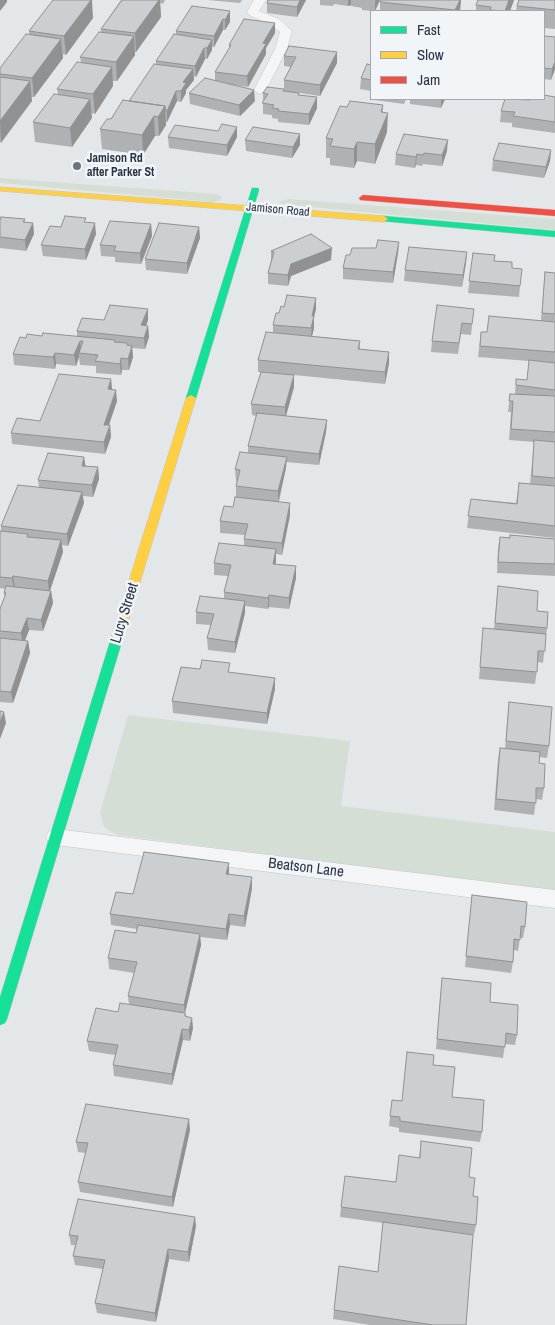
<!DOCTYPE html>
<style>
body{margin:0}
#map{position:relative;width:555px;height:1325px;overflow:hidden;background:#e4e7ea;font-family:"Archivo Narrow",sans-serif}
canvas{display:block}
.legend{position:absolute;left:370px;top:10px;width:175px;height:90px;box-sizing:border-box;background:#f2f5f8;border:1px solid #a1a8b0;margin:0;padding:6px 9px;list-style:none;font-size:15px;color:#283445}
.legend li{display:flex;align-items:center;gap:10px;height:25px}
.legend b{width:25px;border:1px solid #a1a8b0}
</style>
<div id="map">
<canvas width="555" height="1325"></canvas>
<ul class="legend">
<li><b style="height:6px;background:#16e098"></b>Fast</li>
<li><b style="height:6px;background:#ffcf43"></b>Slow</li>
<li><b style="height:6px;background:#f24e42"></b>Jam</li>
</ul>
</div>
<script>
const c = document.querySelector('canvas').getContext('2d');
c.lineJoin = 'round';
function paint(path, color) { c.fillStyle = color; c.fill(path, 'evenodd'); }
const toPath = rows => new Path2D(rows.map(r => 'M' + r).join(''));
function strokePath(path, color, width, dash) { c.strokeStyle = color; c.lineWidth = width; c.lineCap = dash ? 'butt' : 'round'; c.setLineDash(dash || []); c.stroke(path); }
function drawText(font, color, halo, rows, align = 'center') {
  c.font = font + ' "Archivo Narrow",sans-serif'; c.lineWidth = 5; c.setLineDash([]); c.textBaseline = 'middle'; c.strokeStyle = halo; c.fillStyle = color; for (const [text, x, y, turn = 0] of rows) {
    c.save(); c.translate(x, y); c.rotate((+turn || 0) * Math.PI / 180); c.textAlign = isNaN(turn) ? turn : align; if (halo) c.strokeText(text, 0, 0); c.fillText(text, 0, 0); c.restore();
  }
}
const green = toPath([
 [0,178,217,194,222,197,221,200,213,202,0,183],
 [288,199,555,219,555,230,279,204,281,201],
 [128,715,350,741,341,806,555,832,555,889,538,889,117,835,104,827,100,813]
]);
const lane = toPath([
 [254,0,266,0,259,11,279,19,292,31,287,49,266,90,260,94,254,90,275,49,280,32,271,25,249,15,247,12,254,0],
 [56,829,555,890,555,908,56,845,49,843,46,837,49,831,56,829]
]);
const fast = toPath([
 [252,188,258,188,259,190,196,398,191,401,188,400,186,398,252,188],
 [384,216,555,231,555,237,381,221,380,219,384,216],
 [118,631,124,635,7,1019,5,1023,0,1025,0,997,112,635,118,631]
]);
const slow = toPath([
 [0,187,384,216,388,219,384,222,0,191,0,187],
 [191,395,196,398,124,635,122,638,114,638,112,635,186,398,191,395]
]);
const jam = toPath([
 [363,195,555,210,555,216,360,200,359,198,363,195]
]);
const wall = toPath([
 [121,0,165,0,163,4,160,3,161,17,136,52,135,52,135,55,117,81,113,81,113,86,95,114,91,113,92,118,72,147,35,142,33,122,58,94,57,89,81,62,80,57,101,32,101,29],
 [207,0,242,0,240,3],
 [306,0,297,17,267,13,267,3],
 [320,0,380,0,375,11,371,11,362,10,362,8,351,6,351,5,348,6,334,4,333,6,320,5],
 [381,0,461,0,460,11,380,11,380,2],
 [514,0,510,11,476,11,476,5],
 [555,0,555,29,544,28,544,11,516,11,517,6],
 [192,6,230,22,225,30,223,30,214,47,212,47,212,50,207,59,205,59,196,77,194,76,194,80,186,90,186,93,181,102,177,101,167,122,166,122,166,125,159,136,155,136,143,155,102,149,100,129,129,101,156,64,156,61,176,35,176,31],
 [93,18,66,55,63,54,63,58,34,97,31,97,32,101,0,143,0,68,29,35,29,31],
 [275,23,275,33,266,48,266,54,248,87,234,85,255,101,240,116,190,104,189,93,215,81,215,72,229,49,229,45],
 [544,36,555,37,555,69,551,80,544,79],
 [284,56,337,63,320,96,299,93,299,95,317,97,317,108,309,125,278,122,278,119,272,118,272,115,263,114,263,93,284,89,284,80,291,67,284,66],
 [371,65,371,91,360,89,361,78],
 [555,97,555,133,512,127,512,123,500,122,501,111,530,100],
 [374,99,406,99,404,104,374,100],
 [410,99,445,99,441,108,410,104],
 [383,105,383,112,387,132,375,164,357,161,354,168,330,165,330,158,326,158,326,138,347,107],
 [168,137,237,137,227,156,169,148],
 [245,140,300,145,292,158,246,151],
 [551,150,550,161,544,178,492,171,493,160],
 [447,151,442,166,423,164,422,166,416,165,415,168,395,165,396,154],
 [25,219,25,222,33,223,34,234,26,251,0,248,0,220],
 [87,223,96,234,86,260,43,256,41,245],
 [151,224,152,236,141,264,115,262,115,257,101,256,100,245],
 [199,227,200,238,187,274,146,270,145,259],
 [399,242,398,253,393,283,343,279,343,268,350,255],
 [271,251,331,260,291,276,288,286,268,284,268,273,271,261],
 [467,252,462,287,404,281,405,270],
 [473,253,512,268,520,286,519,297,468,293],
 [545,272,555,273,555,538,467,528,471,499,516,503,519,483,530,484,534,442,509,440,511,412,508,412,510,394,515,394,516,379,527,380,529,361,478,357,481,332,487,332,541,320],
 [316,298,316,309,314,317,314,328,312,336,360,341,360,349,389,352,389,363,385,384,294,375,294,387,286,416,327,420,326,432,319,465,286,462,286,468,279,502,290,515,282,555,276,554,276,564,296,578,289,609,269,607,268,609,245,606,245,613,235,653,208,650,207,638,211,625,196,624,196,612,224,598,224,592,228,576,214,575,214,563,244,546,244,539,245,535,220,533,220,521,233,507,236,497,236,486,237,481,236,481,235,469,248,453,248,446,256,416,252,415,251,404,261,372,258,372,258,360,273,333,273,325,279,313,284,307],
 [474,309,471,335,461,334,458,354,431,352,432,341],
 [104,320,148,320,146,326,148,326,149,337,145,349,132,348,133,357,129,370,122,370,121,375,96,373,96,366,80,365,79,357,76,366,56,364,55,369,14,365,13,354,26,338,42,336,77,336,77,331],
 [111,379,112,389,117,401,109,425,110,425,111,437,105,454,12,444,11,433,40,421],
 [85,466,98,467,99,479,93,497,83,496,84,503,68,546,62,545,63,552,50,591,51,591,53,603,43,631,29,630,25,641,28,641,30,653,13,703,0,702,0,609,5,598,4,593,5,589,0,588,0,531,1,531,1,526,39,487,38,480],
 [500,537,555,539,555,576,497,573,498,548],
 [498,586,537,611,547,628,543,663,538,662,535,684,479,679,483,628,494,629],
 [231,673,275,678,275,689,267,724,173,713,172,701],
 [509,702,549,746,547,758,539,757,539,763,544,788,542,800,536,799,534,815,494,810,498,759,500,748,505,748],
 [229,874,252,888,245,927,230,925,227,940,200,937,201,945,185,1013,186,1017,193,1028,190,1041,183,1040,172,1085,114,1076,113,1065,115,1055,89,1051,87,1041,118,1012,129,1005,128,996,134,973,109,969,108,958,136,933,137,929,111,925,110,914,133,894],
 [472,895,525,927,523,938,520,938,518,951,514,950,513,962,511,973,465,967],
 [442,978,490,1002,517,1035,515,1045,505,1044,503,1058,436,1049],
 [433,1065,452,1097,482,1132,480,1142,399,1132,399,1128,389,1126,392,1100,402,1101],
 [190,1130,173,1207,80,1192,78,1182,86,1153,78,1152,76,1142],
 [421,1141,469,1177,473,1196,476,1225,474,1235,430,1229,466,1325,370,1325,333,1319,334,1310,378,1272,383,1223,340,1217,341,1207,396,1182,419,1158],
 [196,1226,189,1262,169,1259,156,1322,97,1313,95,1303,103,1269,75,1265,73,1256,75,1245,71,1245,69,1235]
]);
const shadedWall = toPath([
 [0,0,7,0,7,2,0,11],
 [91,0,92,0,93,18,66,55,64,36],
 [159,0,160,0,161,17,136,52,135,33],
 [300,0,306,0,297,17,297,7],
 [348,0,351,0,351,5,348,6],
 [376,0,380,0,375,11,375,1],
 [460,0,461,0,460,11,455,11],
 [509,0,514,0,510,11,505,11],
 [230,11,230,22,225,30,225,20],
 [223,19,223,30,214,47,214,36],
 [275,23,275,33,266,48,266,54,248,87,247,76,263,43],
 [134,36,135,55,117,81,116,62],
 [61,39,63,58,34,97,32,78],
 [212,40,212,50,207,59,207,48],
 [204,48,205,59,196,77,195,66],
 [337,52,337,63,320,96,320,85],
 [555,62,555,69,551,80,552,69],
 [112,67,113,86,95,114,93,94],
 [193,69,194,80,186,90,186,93,181,102,181,91,183,82],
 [30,81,32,101,1,143,0,121],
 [254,90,255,101,240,116,239,105],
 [176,91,177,101,167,122,167,111],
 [317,97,317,108,309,125,309,114],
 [90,99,92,118,72,147,70,128],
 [441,99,445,99,441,108],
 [165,106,166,125,159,136,158,117],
 [388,113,387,132,375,164,375,144],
 [154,116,155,136,143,155,142,135],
 [237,127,237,137,227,156,227,145],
 [300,134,300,145,292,158,293,147],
 [448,140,447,151,442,166,442,155],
 [357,142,357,161,354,168,354,149],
 [551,150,550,161,544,178,546,167],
 [417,154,416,165,415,168,416,157],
 [33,223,34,234,26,251,25,240],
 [95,223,96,234,86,260,85,249],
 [151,224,152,236,141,264,140,253],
 [199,227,200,238,187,274,187,263],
 [399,242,398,253,393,283,393,272],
 [332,248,331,260,291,276,288,286,288,275,291,264],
 [467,252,466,264,462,287,463,275],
 [316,298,316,309,314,317,314,328,311,340,312,316],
 [148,309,148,320,142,337,141,325],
 [148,326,149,337,145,349,144,338],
 [80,341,81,353,79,353,79,357,76,366,74,355],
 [132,346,133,357,129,370,128,359],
 [389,352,389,363,385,384,385,372],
 [55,353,56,364,55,369,53,357],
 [121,358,122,370,121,375,120,364],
 [294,375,294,387,285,419,285,407],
 [111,379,112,390,108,389],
 [116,390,117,401,105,436,104,425],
 [327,420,326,432,319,465,319,454],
 [110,425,111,437,105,454,104,442],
 [84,457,86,468,82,466],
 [287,457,286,468,278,502,278,491],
 [98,467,99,479,93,497,92,485],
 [82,492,84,503,68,546,67,534],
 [290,503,290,515,282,555,282,543],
 [61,540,63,552,49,593,48,581],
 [276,549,276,561,273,576,273,564],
 [296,566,296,578,289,609,289,598],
 [13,576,15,588,14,590,12,578],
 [51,591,53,603,43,631,41,620],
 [269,595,269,607,268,609,268,598],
 [245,601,245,613,235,653,235,642],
 [27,618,29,630,23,645,21,633],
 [28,641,30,653,13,703,11,692],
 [275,678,275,689,267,724,267,713],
 [4,712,6,723,0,739,0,722],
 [229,863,229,874,227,885,226,874],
 [252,877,252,888,245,927,244,916],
 [229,914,230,925,227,940,226,929],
 [200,934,201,945,185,1013,186,1024,184,1005],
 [192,1018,193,1028,190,1041,189,1030],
 [182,1029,183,1040,172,1085,172,1074],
 [189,1119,190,1130,173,1207,172,1197],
 [195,1217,196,1226,189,1262,188,1252],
 [168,1249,169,1259,156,1322,155,1313]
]);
const building = toPath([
 [53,0,91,0,64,36,29,31,53,0],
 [122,0,159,0,135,33,101,29,122,0],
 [268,0,300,0,297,7,267,3,268,0],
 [381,0,460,0,455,10,380,2,381,0],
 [478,0,509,0,505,11,490,10,491,7,476,5,478,0],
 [519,0,555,0,555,10,517,6,519,0],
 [192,6,230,11,225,20,223,19,214,36,176,31,192,6],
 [244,19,275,23,263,43,266,44,247,76,215,72,231,45,229,45,244,19],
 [99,32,134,36,116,62,80,57,99,32],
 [26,34,61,39,32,78,0,74,0,68,26,34],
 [174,34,212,40,207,48,204,48,195,66,156,61,174,34],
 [544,36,555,37,555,62,552,69,544,68,544,36],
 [289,46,337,52,320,85,284,80,296,57,284,56,289,46],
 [77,62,112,67,93,94,57,89,77,62],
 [154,64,193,69,183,82,186,83,181,91,176,91,167,111,166,111,165,106,129,101,154,64],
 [367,64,371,65,371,80,361,78,367,64],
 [0,77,30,81,0,121,0,77],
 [205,78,254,90,239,105,189,93,205,78],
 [267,87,284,89,283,91,299,93,298,95,317,97,309,114,278,111,279,109,272,108,274,105,262,103,268,94,263,93,267,87],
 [54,94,90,99,70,128,33,122,54,94],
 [544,95,555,97,555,122,513,116,515,112,501,111,505,99,530,100,530,99,544,99,544,95],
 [123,100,165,106,158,117,154,116,142,135,100,129,107,119,111,119,123,100],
 [350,101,383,105,381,112,388,113,375,144,357,142,354,149,330,146,333,139,326,138,340,106,347,107,350,101],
 [222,124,237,127,227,145,168,137,175,125,218,131,222,124],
 [253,127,300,134,293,147,245,140,253,127],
 [404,134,448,140,442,155,424,153,423,155,417,154,416,157,396,154,404,134],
 [499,143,551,150,546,167,493,160,499,143],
 [65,216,86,218,84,222,95,223,85,249,41,245,50,226,61,227,65,216],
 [1,217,25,219,23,222,33,223,25,240,0,237,0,220,1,217],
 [110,221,151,224,140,253,114,251,116,246,100,245,110,221],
 [159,223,199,227,187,263,145,259,159,223],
 [311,234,332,248,291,264,288,275,268,273,274,252,271,251,311,234],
 [378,240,399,242,393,272,343,268,346,255,350,255,352,248,376,248,378,240],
 [409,247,467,252,463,275,405,270,409,247],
 [473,253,495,255,494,261,512,262,512,268,522,269,520,286,469,281,473,253],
 [545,272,555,273,555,314,542,313,545,272],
 [287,295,316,298,312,316,314,316,311,328,273,325,276,313,279,313,281,306,284,307,287,295],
 [110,305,148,309,141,325,148,326,144,338,77,331,82,318,104,320,110,305],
 [437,305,474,309,472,324,462,323,459,343,432,341,437,305],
 [489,316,555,322,555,352,480,346,481,332,487,332,489,316],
 [266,332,360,341,358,349,389,352,385,372,258,360,266,332],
 [43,333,115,340,114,342,127,343,127,345,132,346,128,359,121,358,120,364,95,361,98,355,79,353,83,341,80,341,74,355,55,353,53,357,13,354,20,337,26,338,27,334,42,336,43,333],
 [529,360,555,363,555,390,516,385,516,379,527,380,529,360],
 [261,372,294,375,285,407,251,404,261,372],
 [59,374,111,379,108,389,116,390,104,425,110,425,104,442,11,433,17,418,40,421,59,374],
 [510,394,555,396,555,432,511,429,513,401,509,401,510,394],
 [257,413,327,420,319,454,248,446,257,413],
 [534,440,555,442,555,478,532,476,534,440],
 [240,452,287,457,278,491,236,486,240,470,235,469,240,452],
 [48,453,84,457,82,466,98,467,92,485,38,480,48,453],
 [519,483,555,486,555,526,468,516,471,499,517,504,519,483],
 [18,485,82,492,67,534,1,526,18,485],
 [235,497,290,503,282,543,244,539,248,524,220,521,224,506,233,507,235,497],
 [0,531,28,534,27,537,61,540,48,581,13,576,12,578,0,577,0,531],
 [510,535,555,539,555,564,498,562,500,537,510,538,510,535],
 [219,543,276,549,273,564,296,566,289,598,269,595,268,598,224,592,231,565,214,563,219,543],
 [6,586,51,591,41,620,27,618,21,633,0,631,0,609,6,593,4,593,6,586],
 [498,586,538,591,537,611,548,612,547,628,495,623,498,586],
 [200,596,245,601,235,642,207,638,214,614,196,612,200,596],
 [483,628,546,634,545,651,538,651,537,672,480,667,483,628],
 [0,638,28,641,11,692,0,691,0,638],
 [202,660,230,663,228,672,275,678,267,713,172,701,181,667,200,669,202,660],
 [509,702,552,707,549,746,506,741,509,702],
 [0,711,4,712,0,722,0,711],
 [500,748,540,752,539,763,545,764,544,788,536,788,536,803,496,799,500,748],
 [144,852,229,863,226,874,252,877,244,916,229,914,226,929,110,914,116,892,133,894,144,852],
 [472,895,527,902,525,927,521,926,520,940,514,939,513,962,466,956,472,895],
 [138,925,200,934,184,1005,128,996,137,962,108,958,115,930,136,933,138,925],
 [442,978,491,983,490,1002,518,1005,517,1035,506,1033,505,1047,437,1039,442,978],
 [120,1003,185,1013,185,1016,192,1018,189,1030,182,1029,172,1074,113,1065,118,1045,87,1041,96,1008,118,1012,120,1003],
 [407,1052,434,1055,433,1065,455,1067,452,1097,484,1100,482,1132,400,1121,400,1117,390,1116,392,1100,402,1101,407,1052],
 [86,1104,189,1119,172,1197,78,1182,88,1143,76,1142,86,1104],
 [421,1141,472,1148,469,1177,475,1178,473,1196,478,1197,476,1225,341,1207,345,1176,396,1182,399,1155,420,1158,421,1141],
 [78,1199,195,1217,188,1252,168,1249,155,1313,95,1303,105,1260,73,1256,78,1236,69,1235,78,1199],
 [383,1222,473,1235,466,1325,433,1325,334,1310,339,1266,378,1272,383,1222]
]);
const markers = [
 [77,166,5,"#6a737f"]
];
const farPoinames = [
 ["Jamison Rd",87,159],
 ["after Parker St",87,173]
];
const farStreetnames = [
 ["Jamison Road",278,210,5]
];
const streetNames = [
 ["Lucy Street",125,613,-73],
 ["Beatson Lane",306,868,7]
];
paint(green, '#d5ded4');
strokePath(lane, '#c2c5c8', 1);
strokePath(fast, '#c2c5c8', 1);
strokePath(slow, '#c2c5c8', 1);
strokePath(jam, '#c2c5c8', 1);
paint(lane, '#f3f5f6');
paint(fast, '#16e098');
paint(slow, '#ffcf43');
paint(jam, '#f24e42');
paint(wall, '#afb2b5');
paint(shadedWall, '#8f9193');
paint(building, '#cccfd2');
strokePath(building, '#8f9193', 1);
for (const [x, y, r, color] of markers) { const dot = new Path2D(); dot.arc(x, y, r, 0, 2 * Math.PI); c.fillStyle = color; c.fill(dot); strokePath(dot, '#f2f5f8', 2); }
drawText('bold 12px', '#283445', '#f2f5f8', farPoinames, 'left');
drawText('12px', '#283445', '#f2f5f8', farStreetnames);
drawText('15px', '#283445', '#f2f5f8', streetNames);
</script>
